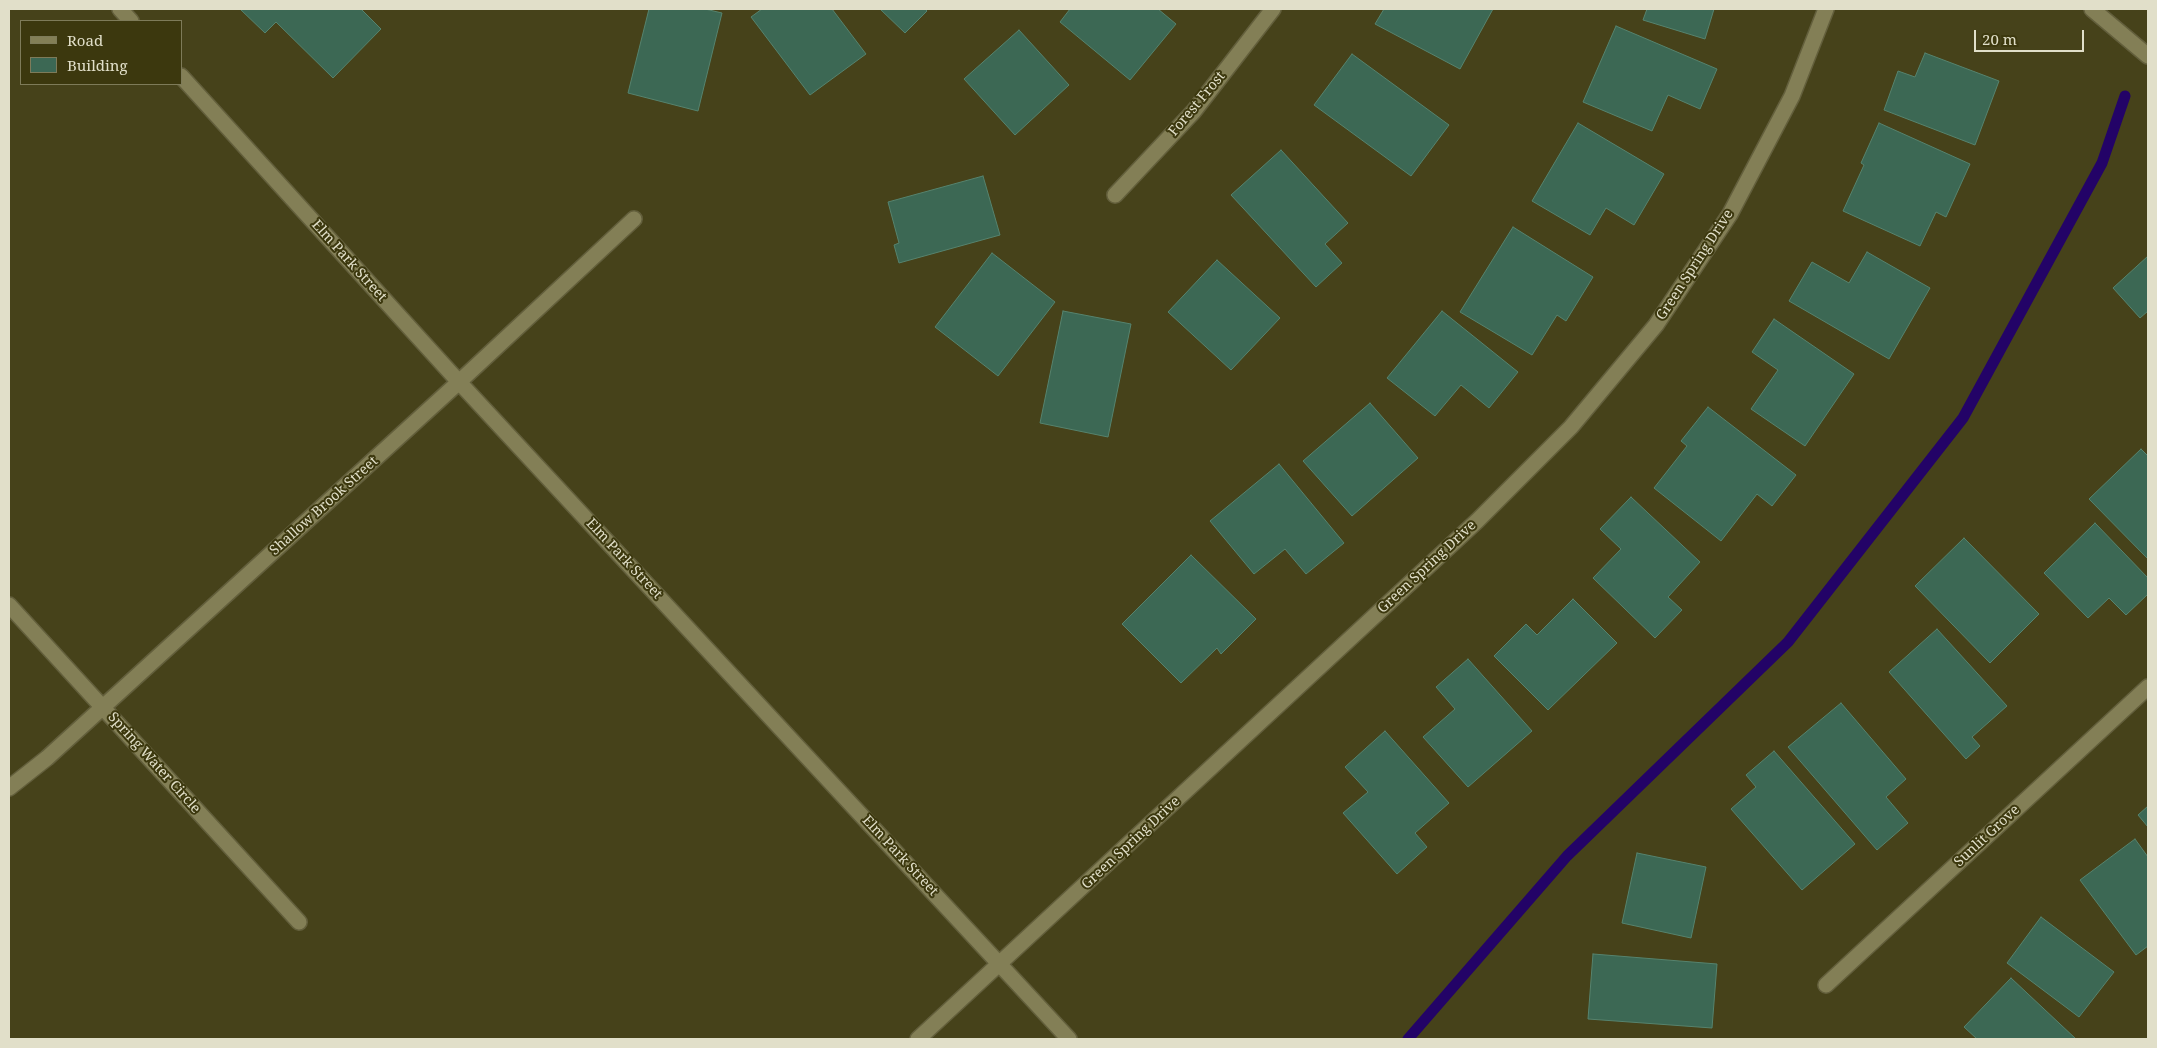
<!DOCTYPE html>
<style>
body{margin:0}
#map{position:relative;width:2157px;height:1048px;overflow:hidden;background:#46421a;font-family:"Noto Serif",serif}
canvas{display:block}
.frame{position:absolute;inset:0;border:10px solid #e1dfc9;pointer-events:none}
.legend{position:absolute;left:20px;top:20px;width:162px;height:65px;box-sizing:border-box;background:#3c380e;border:1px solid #7e7b59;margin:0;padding:6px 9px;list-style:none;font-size:15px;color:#e1dfc9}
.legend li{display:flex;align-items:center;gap:10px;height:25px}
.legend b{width:25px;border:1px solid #7e7b59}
.scale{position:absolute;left:1974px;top:30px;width:110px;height:22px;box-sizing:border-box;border:2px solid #e1dfc9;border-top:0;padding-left:6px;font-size:15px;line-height:18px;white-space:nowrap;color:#e1dfc9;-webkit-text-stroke:4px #3c380e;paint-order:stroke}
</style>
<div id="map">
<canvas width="2157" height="1048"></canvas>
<div class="frame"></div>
<ul class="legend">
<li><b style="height:6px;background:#837f56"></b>Road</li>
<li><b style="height:14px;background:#3c6854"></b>Building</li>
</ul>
<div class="scale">20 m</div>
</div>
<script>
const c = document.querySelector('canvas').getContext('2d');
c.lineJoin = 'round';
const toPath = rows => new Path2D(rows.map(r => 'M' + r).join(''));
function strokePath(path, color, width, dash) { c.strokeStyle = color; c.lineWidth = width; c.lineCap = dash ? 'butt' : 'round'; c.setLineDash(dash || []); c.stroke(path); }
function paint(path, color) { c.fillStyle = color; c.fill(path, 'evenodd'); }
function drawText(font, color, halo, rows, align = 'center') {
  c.font = font + ' "Noto Serif",serif'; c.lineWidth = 4; c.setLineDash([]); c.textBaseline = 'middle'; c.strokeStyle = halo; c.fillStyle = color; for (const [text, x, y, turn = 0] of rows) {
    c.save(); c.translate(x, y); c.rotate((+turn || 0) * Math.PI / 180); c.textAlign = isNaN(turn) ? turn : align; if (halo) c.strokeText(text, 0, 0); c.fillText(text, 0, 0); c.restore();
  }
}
const stream = toPath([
 [1408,1039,1567,856,1788,642,1963,418,2102,163,2125,96]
]);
const building = toPath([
 [240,9,361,9,381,29,333,78,276,22,265,33,240,9],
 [649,9,705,9,722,13,698,111,628,93,649,9],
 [762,9,832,9,866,54,810,95,751,17,762,9],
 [880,9,925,9,927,11,905,33,880,9],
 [1070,9,1158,9,1176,24,1130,80,1060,22,1070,9],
 [1384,9,1493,9,1460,69,1375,24,1384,9],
 [1647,9,1714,9,1705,39,1643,20,1647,9],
 [1616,26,1717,69,1700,109,1668,95,1652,131,1583,102,1616,26],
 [1019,30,1069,85,1015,135,964,79,1019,30],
 [1925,53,1999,81,1975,145,1884,110,1898,71,1915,77,1925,53],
 [1352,54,1449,125,1411,176,1314,105,1352,54],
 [1578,123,1664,174,1634,225,1606,208,1590,235,1532,201,1578,123],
 [1879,123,1970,164,1946,217,1936,212,1920,246,1843,211,1864,165,1861,163,1879,123],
 [1281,150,1348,223,1325,244,1342,263,1316,287,1231,195,1281,150],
 [983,176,1000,235,899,263,894,245,899,243,888,202,983,176],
 [1513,227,1593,277,1566,321,1557,315,1532,355,1460,312,1513,227],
 [1867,252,1930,288,1889,359,1789,301,1812,262,1849,283,1867,252],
 [992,253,1055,302,998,376,935,327,992,253],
 [2148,256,2148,311,2140,318,2113,288,2148,256],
 [1217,260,1280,318,1231,370,1168,312,1217,260],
 [1063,311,1131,324,1108,437,1040,423,1063,311],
 [1442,311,1518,372,1489,408,1461,385,1435,416,1387,378,1442,311],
 [1774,319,1854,374,1805,446,1751,409,1778,370,1752,352,1774,319],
 [1370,403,1418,458,1352,516,1303,461,1370,403],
 [1708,407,1796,475,1772,506,1757,494,1721,541,1654,488,1687,446,1681,441,1708,407],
 [2141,449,2148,456,2148,559,2089,499,2141,449],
 [1279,464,1344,543,1306,574,1285,549,1254,574,1210,521,1279,464],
 [1631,497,1700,562,1668,597,1682,610,1655,638,1593,578,1621,549,1600,529,1631,497],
 [2095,523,2148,578,2148,594,2126,615,2109,598,2088,618,2044,573,2095,523],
 [1964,538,2039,614,1990,663,1915,586,1964,538],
 [1191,555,1256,619,1221,654,1217,648,1181,683,1122,624,1191,555],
 [1573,599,1617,643,1548,710,1494,656,1526,624,1537,635,1573,599],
 [1937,629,2007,706,1972,737,1980,746,1966,759,1889,672,1937,629],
 [1468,659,1532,731,1468,787,1423,737,1455,709,1436,687,1468,659],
 [1841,703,1906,779,1886,797,1908,823,1877,850,1788,747,1841,703],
 [1385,731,1449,803,1415,833,1427,847,1397,874,1343,813,1368,792,1345,767,1385,731],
 [1774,751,1855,844,1802,890,1731,809,1756,787,1746,775,1774,751],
 [2148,806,2148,827,2138,815,2148,806],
 [2135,839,2148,857,2148,946,2136,955,2080,880,2135,839],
 [1637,853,1706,867,1691,938,1622,923,1637,853],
 [2041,917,2114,972,2079,1017,2007,963,2041,917],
 [1593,954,1717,964,1712,1028,1588,1019,1593,954],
 [2011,978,2076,1039,1977,1039,1964,1027,2011,978]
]);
const minor = toPath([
 [120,9,131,21],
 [2092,9,2148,56],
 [181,76,459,382,1069,1039],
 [1115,195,1194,111,1273,9],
 [9,605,299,922],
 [9,788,47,758,103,707,459,382,634,219],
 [1826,985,2148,687],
 [918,1039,1477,521,1571,427,1656,325,1730,214,1792,96,1826,9]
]);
const streetNames = [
 ["Forest Frost",1197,104,-50],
 ["Elm Park Street",349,261,48],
 ["Green Spring Drive",1695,265,-57],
 ["Shallow Brook Street",324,506,-42],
 ["Elm Park Street",624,559,47],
 ["Green Spring Drive",1427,567,-43],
 ["Spring Water Circle",154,763,48],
 ["Sunlit Grove",1987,836,-43],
 ["Green Spring Drive",1131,843,-43],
 ["Elm Park Street",900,856,47]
];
strokePath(stream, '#230367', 11);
paint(building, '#3c6854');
strokePath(building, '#56836e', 1);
strokePath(minor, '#635f3c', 18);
strokePath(minor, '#837f56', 15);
drawText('14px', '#e1dfc9', '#3c380e', streetNames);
</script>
